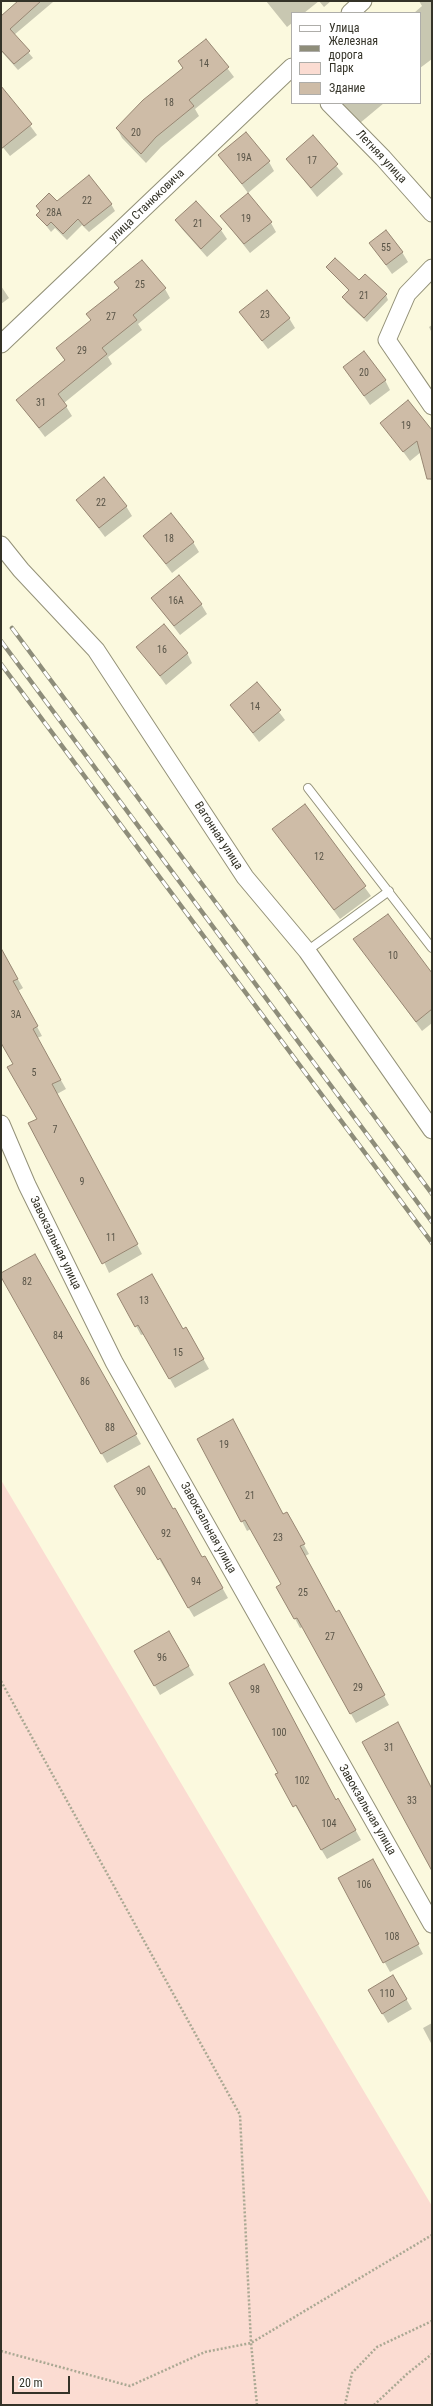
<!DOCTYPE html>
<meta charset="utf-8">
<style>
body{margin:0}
#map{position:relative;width:433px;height:2406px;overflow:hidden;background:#fbf9de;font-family:"Roboto Condensed",sans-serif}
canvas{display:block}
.frame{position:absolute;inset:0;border:2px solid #343328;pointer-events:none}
.legend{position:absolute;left:291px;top:12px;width:130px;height:92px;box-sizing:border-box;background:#fff;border:1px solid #aeada9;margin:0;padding:5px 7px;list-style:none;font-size:12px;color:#343328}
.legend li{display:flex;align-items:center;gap:8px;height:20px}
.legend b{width:20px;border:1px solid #aeada9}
.scale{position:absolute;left:12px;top:2376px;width:58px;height:18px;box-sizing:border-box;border:2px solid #343328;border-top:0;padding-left:5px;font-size:12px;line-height:14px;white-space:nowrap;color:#343328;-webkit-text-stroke:3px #fff;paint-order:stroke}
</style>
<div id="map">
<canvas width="433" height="2406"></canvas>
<div class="frame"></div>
<ul class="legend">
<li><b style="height:5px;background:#fff"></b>Улица</li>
<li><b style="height:5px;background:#8e8d7a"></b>Железная дорога</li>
<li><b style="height:11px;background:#fbdcd2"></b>Парк</li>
<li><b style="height:11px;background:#cebca7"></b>Здание</li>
</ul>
<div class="scale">20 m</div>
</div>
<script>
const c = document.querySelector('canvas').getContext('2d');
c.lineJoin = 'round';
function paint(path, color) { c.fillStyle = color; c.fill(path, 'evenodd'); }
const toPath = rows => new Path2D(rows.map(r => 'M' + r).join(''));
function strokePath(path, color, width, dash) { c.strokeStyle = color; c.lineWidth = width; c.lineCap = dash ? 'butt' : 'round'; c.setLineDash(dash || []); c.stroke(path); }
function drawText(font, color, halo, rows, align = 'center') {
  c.font = font + ' "Roboto Condensed",sans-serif'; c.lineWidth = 3; c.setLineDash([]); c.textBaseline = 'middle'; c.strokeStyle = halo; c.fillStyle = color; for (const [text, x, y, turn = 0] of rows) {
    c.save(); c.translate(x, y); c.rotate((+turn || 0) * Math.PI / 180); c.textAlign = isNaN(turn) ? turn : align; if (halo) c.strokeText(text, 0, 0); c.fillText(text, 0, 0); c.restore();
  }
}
const green = toPath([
 [1,1480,432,2206,432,2405,1,2405]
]);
const shadow = toPath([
 [19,1,53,2,14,35,33,58,18,70,1,51,1,17],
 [266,1,331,1,324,7,319,1,304,13,292,13,292,23,287,27],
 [419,1,432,1,432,59,420,68,420,13,414,13,422,6],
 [206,40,234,77,195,109,199,116,161,147,146,163,122,138,117,128,183,69,179,62],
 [9,97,37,135,10,156,1,145,1,103],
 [332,103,384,103,360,123],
 [312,137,343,174,317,197,287,159],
 [220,155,269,162,274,171,248,193],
 [57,202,111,204,115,211,89,232,82,225,67,240,55,228,51,232,38,215,40,212,37,206],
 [196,202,221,230,227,239,207,257,182,229,176,220],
 [221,216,271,223,276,232,250,253],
 [371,244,402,252,408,262,392,274],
 [327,267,386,295,388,300,367,322,346,302,343,297,349,291],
 [116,282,165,289,170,298,138,324,142,330,108,357,112,364,64,403,72,416,45,437,17,400,65,361,57,348,91,321,87,314,119,288],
 [1,286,9,298,1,304],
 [240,312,289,318,295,328,268,349],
 [432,325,432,333,429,327],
 [344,367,385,380,390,390,370,405],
 [382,423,432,431,432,482,426,472,421,452,410,461],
 [77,500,126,506,132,516,105,537],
 [144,536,193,542,199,552,172,573],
 [152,598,201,604,207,614,180,635],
 [138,647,187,653,192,663,166,685],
 [257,683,285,720,259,742,231,705],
 [305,806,371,896,340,919,273,829],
 [355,939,432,975,432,1023,422,1031],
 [1,950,23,988,18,991,42,1036,37,1038,66,1089,57,1094,142,1254,109,1273,14,1064,1,1041],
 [34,1255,141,1444,107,1463,1,1275],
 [119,1294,182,1330,186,1328,209,1369,175,1388,145,1334,141,1335],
 [199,1439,283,1515,286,1513,309,1554,305,1556,336,1613,344,1621,389,1705,356,1723,303,1627,300,1628,278,1587,282,1584,251,1529,247,1531,242,1521],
 [115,1486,173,1510,202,1559,205,1557,228,1598,194,1617],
 [169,1632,194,1675,160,1695,136,1652],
 [277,1775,336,1801,338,1799,361,1840,327,1859],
 [378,1869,423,1954,390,1972,339,1879],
 [393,1976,412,2009,388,2023,369,1990],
 [432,2023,432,2045,423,2028]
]);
const building = toPath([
 [18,1,41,1,10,29,30,51,14,64,1,50,1,16,18,1],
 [206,39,229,67,189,100,194,106,156,137,141,154,116,128,143,100,183,68,178,61,206,39],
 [1,86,32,124,1,149,1,86],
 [246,132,270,161,242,184,218,155,246,132],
 [313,135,338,164,311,188,286,159,313,135],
 [89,175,112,204,84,226,78,219,63,234,51,222,47,226,36,215,40,211,36,206,49,193,57,201,89,175],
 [248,193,272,222,244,244,220,216,248,193],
 [196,201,222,229,201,249,175,220,196,201],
 [386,230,403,252,386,265,369,243,386,230],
 [335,258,359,280,365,274,387,294,364,318,342,297,349,290,326,267,335,258],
 [142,260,166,288,133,315,137,320,102,348,107,354,58,394,67,406,39,428,16,400,65,360,56,348,91,320,86,314,119,288,114,282,142,260],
 [267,290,290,318,262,341,239,312,267,290],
 [364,351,386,380,364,396,343,367,364,351],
 [408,400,432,430,432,479,427,479,417,441,403,452,380,423,408,400],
 [104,477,127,506,99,528,76,500,104,477],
 [171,513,194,542,166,564,143,536,171,513],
 [179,575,202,604,174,626,151,598,179,575],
 [164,624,188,653,160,676,136,647,164,624],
 [257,682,281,710,253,733,230,705,257,682],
 [305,804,366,886,334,910,272,829,305,804],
 [388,914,432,973,432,1009,416,1022,353,939,388,914],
 [1,948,18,979,13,981,38,1026,33,1029,61,1080,52,1084,138,1244,102,1264,28,1123,37,1119,7,1067,13,1064,1,1043,1,948],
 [35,1254,137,1434,101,1454,1,1277,1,1273,35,1254],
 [152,1274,183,1329,186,1327,204,1359,169,1379,138,1325,135,1327,117,1294,152,1274],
 [233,1419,283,1514,287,1512,305,1544,300,1546,336,1612,339,1610,385,1695,350,1714,297,1618,294,1619,276,1587,281,1584,245,1520,241,1522,197,1439,233,1419],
 [149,1466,173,1509,175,1508,202,1557,205,1556,223,1588,188,1608,160,1558,158,1560,114,1486,149,1466],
 [169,1631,189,1666,154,1686,134,1651,169,1631],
 [264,1664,336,1800,338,1798,356,1830,321,1850,296,1805,293,1807,275,1774,278,1773,229,1683,264,1664],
 [398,1722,432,1789,432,1871,362,1742,398,1722],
 [373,1859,419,1944,383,1963,338,1878,373,1859],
 [393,1975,407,1999,382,2014,368,1990,393,1975]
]);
const path = toPath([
 [1,1681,240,2115,251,2343,257,2405],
 [1,2351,130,2386,205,2352,251,2343,432,2235],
 [345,2405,352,2373,377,2347,432,2321],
 [374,2405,407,2374,432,2354]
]);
const lane = toPath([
 [308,788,432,948],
 [307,951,389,891]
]);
const street = toPath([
 [350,13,363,1],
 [329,103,383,158,432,213],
 [432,268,407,294,387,340,432,406],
 [1,344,292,67],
 [1,545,21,570,96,650,245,877,307,951,432,1130],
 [1,1124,27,1185,114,1362,432,1924]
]);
const rail = toPath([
 [12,628,432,1194],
 [1,641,432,1222],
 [1,664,432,1243]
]);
const numberNames = [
 ["14",204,64],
 ["18",169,103],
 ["20",136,133],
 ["19А",244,158],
 ["17",312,161],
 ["22",87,201],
 ["28А",54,213],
 ["19",246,219],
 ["21",198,224],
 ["55",386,248],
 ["25",140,285],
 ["21",364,296],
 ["23",265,315],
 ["27",111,317],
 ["29",82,351],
 ["20",364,373],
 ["31",41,403],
 ["19",406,426],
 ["22",101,503],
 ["18",169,539],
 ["16А",176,601],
 ["16",162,650],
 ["14",255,707],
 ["12",319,857],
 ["10",393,956],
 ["3А",16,1015],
 ["5",34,1073],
 ["7",55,1130],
 ["9",82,1182],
 ["11",111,1238],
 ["82",27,1282],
 ["13",144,1301],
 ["84",58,1336],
 ["15",178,1353],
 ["86",85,1382],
 ["88",110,1428],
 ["19",224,1445],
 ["90",141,1492],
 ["21",250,1496],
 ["92",166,1534],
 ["23",278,1538],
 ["94",196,1582],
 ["25",303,1593],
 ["27",330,1637],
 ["96",162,1658],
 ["29",358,1688],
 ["98",255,1690],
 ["100",279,1733],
 ["31",389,1748],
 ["102",302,1781],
 ["33",412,1801],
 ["104",329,1824],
 ["106",364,1885],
 ["108",392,1937],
 ["110",387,1994]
];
const streetNames = [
 ["Летняя улица",381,157,47],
 ["улица Станюковича",147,206,-44],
 ["Вагонная улица",218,836,57],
 ["Завокзальная улица",55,1243,64],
 ["Завокзальная улица",208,1528,61],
 ["Завокзальная улица",367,1810,60]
];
paint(green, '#fbdcd2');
paint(shadow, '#0003');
paint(building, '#cebca7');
strokePath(building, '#978672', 1);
strokePath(lane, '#939178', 10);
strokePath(street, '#939178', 19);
strokePath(path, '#aaa893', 2.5, [2, 2]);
strokePath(lane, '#fff', 8);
strokePath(street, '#fff', 17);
strokePath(rail, '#8e8d7a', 4.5);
strokePath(rail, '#fff', 3, [9]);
drawText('10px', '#5a5548', null, numberNames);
drawText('12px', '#343328', '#fff', streetNames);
</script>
